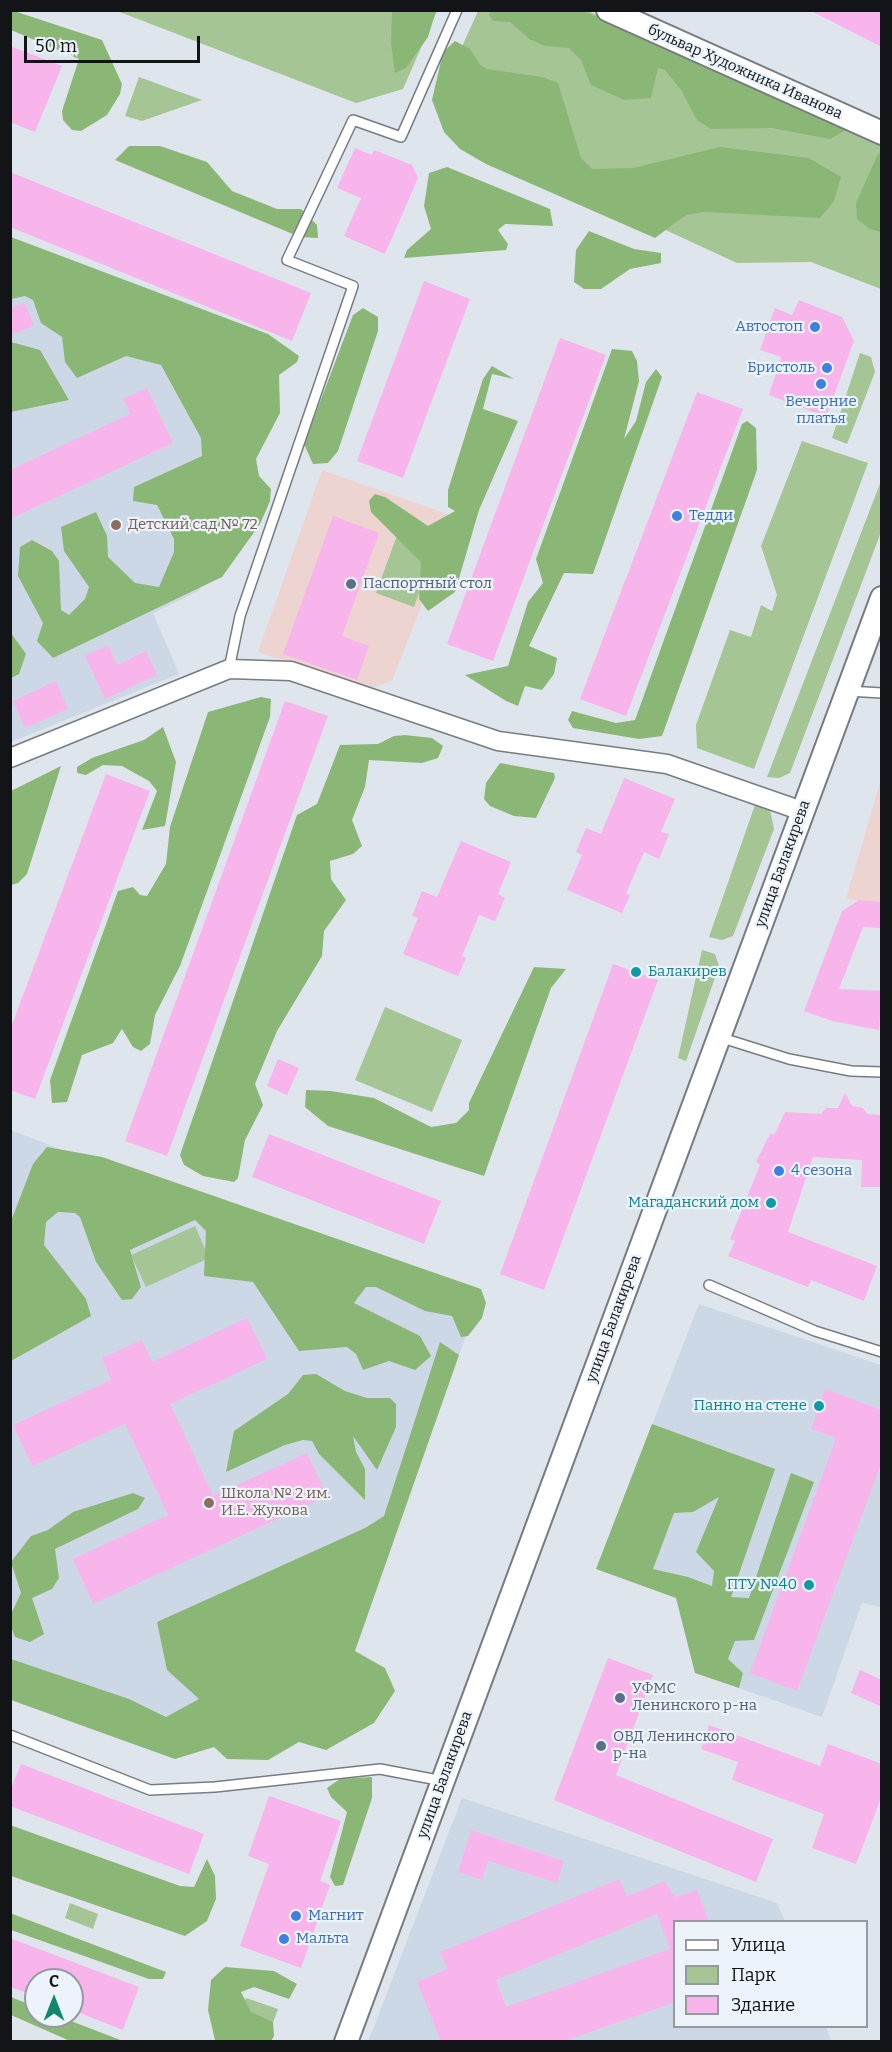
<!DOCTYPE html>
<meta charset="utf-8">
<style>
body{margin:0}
#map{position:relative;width:892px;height:2052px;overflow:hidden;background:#dfe5ed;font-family:Bitter,serif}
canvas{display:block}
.frame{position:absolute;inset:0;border:12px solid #121417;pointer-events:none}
.legend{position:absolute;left:673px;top:1920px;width:195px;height:108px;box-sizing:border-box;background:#ecf3fa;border:2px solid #959a9f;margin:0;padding:8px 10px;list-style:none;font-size:18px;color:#121417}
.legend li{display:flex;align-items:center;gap:12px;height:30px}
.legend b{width:30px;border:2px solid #959a9f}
.north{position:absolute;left:24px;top:1968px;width:60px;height:60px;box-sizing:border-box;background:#ecf3fa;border:2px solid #959a9f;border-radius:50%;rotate:0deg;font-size:16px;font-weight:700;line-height:24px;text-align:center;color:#121417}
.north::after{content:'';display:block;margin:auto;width:21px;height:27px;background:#11886a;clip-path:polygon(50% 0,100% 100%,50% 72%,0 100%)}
.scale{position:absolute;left:24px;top:36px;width:176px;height:27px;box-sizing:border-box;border:3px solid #121417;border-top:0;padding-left:8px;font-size:18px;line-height:21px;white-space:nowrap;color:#121417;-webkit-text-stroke:4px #ecf3fa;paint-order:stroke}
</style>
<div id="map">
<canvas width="892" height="2052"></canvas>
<div class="frame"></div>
<ul class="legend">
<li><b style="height:8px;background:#fff"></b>Улица</li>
<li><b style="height:16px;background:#a5c595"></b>Парк</li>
<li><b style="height:16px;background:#f8b5eb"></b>Здание</li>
</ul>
<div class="north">С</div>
<div class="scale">50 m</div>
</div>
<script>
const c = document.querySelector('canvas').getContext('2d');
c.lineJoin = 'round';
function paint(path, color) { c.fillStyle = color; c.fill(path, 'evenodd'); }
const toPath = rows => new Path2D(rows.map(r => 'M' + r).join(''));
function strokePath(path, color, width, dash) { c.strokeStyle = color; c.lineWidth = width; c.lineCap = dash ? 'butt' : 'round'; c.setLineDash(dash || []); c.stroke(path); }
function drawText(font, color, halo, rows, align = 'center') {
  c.font = font + ' Bitter,serif'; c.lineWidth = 4.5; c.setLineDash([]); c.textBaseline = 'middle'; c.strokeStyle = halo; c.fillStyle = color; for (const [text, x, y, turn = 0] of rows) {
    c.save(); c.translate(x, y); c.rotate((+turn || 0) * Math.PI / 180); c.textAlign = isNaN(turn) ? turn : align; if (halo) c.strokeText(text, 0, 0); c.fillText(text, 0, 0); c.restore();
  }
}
const commercial = toPath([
 [322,470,456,517,392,681,369,689,258,652],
 [881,779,881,902,846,899]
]);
const built = toPath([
 [11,273,270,389,199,591,153,613,179,674,11,742],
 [11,1130,475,1310,333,1711,175,1759,11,1700],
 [699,1304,881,1365,881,1607,862,1603,822,1717,695,1673,677,1598,596,1569],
 [462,1798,777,1903,785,1921,674,1922,674,2026,826,2027,831,2041,368,2042]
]);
const green = toPath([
 [117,11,437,11,403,89,356,103],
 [478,11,588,11,881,144,881,289,811,262,737,263,479,144,442,91],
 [139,77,202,100,142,121,125,116],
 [860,353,871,357,875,372,847,444,832,438],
 [802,441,868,463,754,769,697,748,696,725,730,630,751,637,761,605,772,611,777,595,761,546],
 [881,481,881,532,790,773,779,778,767,777],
 [399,530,437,544,414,607,376,593],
 [757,799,769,805,774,829,733,936,722,940,709,937],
 [702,950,715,954,719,966,686,1061,678,1058],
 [385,1007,462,1040,432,1112,355,1080],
 [195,1226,209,1258,146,1287,131,1255],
 [70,1903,98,1914,93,1929,65,1918],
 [246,1998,278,2009,266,2041,230,2042]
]);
const forest = toPath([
 [11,10,102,40,122,84,120,94,107,115,81,131,72,130,63,120,62,111,79,59,11,30],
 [491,10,583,11,845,123,844,131,830,139,772,128,711,129,697,120,681,90,665,70,658,68,651,98,624,100,591,85,581,60,569,48,545,46,529,39,510,22,493,21,489,15],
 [392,11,436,11,428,37,406,68,395,73,391,44],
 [455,41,470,49,480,65,487,69,542,77,558,83,581,158,592,169,633,168,720,147,809,158,841,177,834,201,820,218,704,212,686,215,655,238,486,164,460,149,444,132,432,100,443,52],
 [129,146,160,146,207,162,232,191,277,209,301,209,317,225,318,238,300,237,115,160],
 [881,153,881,232,870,229,857,219,856,203,878,154],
 [447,167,550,209,553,226,505,224,498,230,508,244,506,250,404,258,407,250,431,229,424,206,429,173],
 [589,231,634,249,661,253,661,263,630,269,601,289,584,289,574,282,576,250],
 [11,237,268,334,299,356,297,362,279,375,280,413,256,459,259,476,271,489,270,501,260,524,222,577,53,658,37,641,43,623,18,576,20,547,32,540,52,551,59,561,61,610,69,615,85,599,89,587,64,551,61,527,96,512,107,536,108,557,135,583,159,587,174,552,174,539,157,505,133,501,134,487,202,456,201,438,161,365,126,356,77,378,65,362,62,337,41,323,33,300,25,296,11,299],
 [363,308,378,317,378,331,338,451,328,463,313,464,304,444,353,315],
 [11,342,40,350,69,400,11,412],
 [612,349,632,351,637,361,639,381,624,439,636,421,646,382,656,369,662,377,593,574,564,573,529,646,557,658,554,674,542,690,525,686,518,706,506,701,465,675,508,666,528,602,543,583,536,559],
 [492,366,514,379,492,374,483,409,518,421,479,510,455,592,428,611,419,599,421,562,371,512,369,501,375,494,385,497,428,526,455,511,448,507,448,490,483,379],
 [747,421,756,428,757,470,662,736,639,739,573,728,568,720,572,711,616,723,635,720,742,424],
 [11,633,26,654,19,674,11,678],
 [261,697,271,699,270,717,180,966,155,1015,150,1044,141,1051,133,1047,122,1029,113,1043,82,1055,67,1102,52,1103,50,1080,118,891,133,887,140,895,147,896,166,864,170,827,208,712],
 [163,727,176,762,165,826,142,830,157,791,149,781,122,766,103,765,86,775,77,773,77,767,92,758,144,740],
 [405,735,432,738,443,746,438,758,422,763,369,760,365,787,352,820,362,846,353,854,330,861,331,879,346,900,324,931,322,956,277,1031,255,1084,263,1105,245,1140,238,1178,234,1182,203,1176,184,1165,180,1155,297,815,317,804,340,745,378,744,394,736],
 [500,763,554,773,555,778,536,818,514,816,490,806,484,799,486,783],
 [61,766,27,874,18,883,11,885,11,791],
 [534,967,566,969,551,988,484,1176,328,1126,305,1107,306,1090,331,1091,374,1098,431,1127,456,1123,469,1110,469,1103],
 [47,1147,102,1157,481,1289,486,1303,482,1318,468,1336,461,1337,452,1316,425,1311,376,1287,366,1287,354,1303,420,1336,431,1356,415,1370,389,1361,363,1370,356,1354,347,1347,299,1351,253,1282,204,1276,206,1231,195,1220,130,1250,141,1287,132,1299,122,1300,96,1262,80,1217,75,1213,58,1212,46,1222,44,1245,86,1299,91,1316,11,1361,11,1221,33,1164],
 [440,1342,459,1355,355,1651,385,1668,395,1691,374,1723,326,1750,299,1742,268,1760,227,1759,214,1747,175,1759,11,1700,11,1659,129,1699,166,1717,199,1699,167,1670,157,1622,365,1528,384,1516],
 [316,1374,345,1391,367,1398,390,1398,396,1404,396,1427,377,1470,353,1436,356,1452,365,1469,365,1500,319,1454,312,1441,303,1440,285,1445,226,1472,234,1431,288,1394,303,1375],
 [652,1424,775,1469,731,1597,749,1598,791,1473,814,1482,754,1640,735,1641,728,1659,743,1673,739,1688,695,1673,676,1598,596,1569],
 [719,1497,696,1552,714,1571,712,1586,688,1577,653,1569,674,1513,693,1512],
 [133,1493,145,1498,138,1509,55,1549,59,1578,52,1589,32,1598,44,1634,30,1642,15,1637,11,1626,11,1614,21,1593,11,1562,31,1536,48,1530,73,1512],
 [372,1777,372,1798,343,1885,335,1886,330,1877,347,1812,331,1797,327,1788,340,1779],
 [10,1825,180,1886,194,1887,207,1859,215,1876,216,1899,207,1921,185,1936,11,1876],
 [10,1913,166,1972,163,1979,149,1979,11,1930],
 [225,1967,274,1971,297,1984,289,1999,254,1987,241,1992,251,2012,273,2022,274,2036,271,2041,215,2040,208,2010,211,1980],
 [11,1997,36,2007,36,2016,58,2016,123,2041,70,2041,11,2015]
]);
const building = toPath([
 [809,10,882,10,882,47],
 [10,46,62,66,35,132,10,122],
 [355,148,372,155,374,150,412,165,418,178,385,254,344,236,361,198,337,188],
 [10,172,311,293,292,341,10,227],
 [424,281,470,299,403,478,357,461],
 [799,300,842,317,854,341,826,417,769,395,781,357,760,350,775,308,792,315],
 [25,303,34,326,10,335,10,308],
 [560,338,606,355,493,661,447,644],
 [147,388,173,443,10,519,10,470,130,414,123,399],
 [697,392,743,409,626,716,580,699],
 [333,516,379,533,342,636,369,646,357,680,283,654],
 [108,645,117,665,146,651,157,675,105,699,85,656],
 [56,681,68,709,25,728,13,701],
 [285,701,328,716,167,1156,125,1141],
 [106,774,150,791,35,1099,10,1090,10,1030],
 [624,778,675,799,661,832,669,834,659,859,644,852,626,894,630,895,622,913,567,890,582,855,576,852,586,828,601,834],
 [461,841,511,862,498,894,505,898,495,921,479,915,462,956,466,958,458,976,403,954,418,918,412,916,422,891,437,897],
 [859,900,882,902,882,928,863,927,839,989,882,991,879,1030,832,1021,804,1011,842,911],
 [613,964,658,980,544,1290,500,1274],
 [278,1059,299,1068,287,1095,267,1086],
 [845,1093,852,1106,863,1108,867,1114,882,1115,882,1187,861,1187,862,1160,813,1157,788,1232,877,1266,864,1301,811,1280,808,1287,728,1256,735,1241,730,1239,760,1165,756,1162,770,1134,775,1134,785,1112,821,1114,826,1108,838,1108],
 [269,1134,441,1201,424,1244,252,1177],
 [247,1318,267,1359,170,1404,213,1496,307,1453,327,1496,93,1604,73,1559,168,1515,125,1424,32,1466,13,1425,111,1380,102,1358,142,1340,152,1362],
 [825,1389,882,1410,882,1461,797,1691,750,1673,836,1438,811,1429],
 [608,1658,653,1675,616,1775,773,1839,756,1882,554,1800],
 [860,1670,882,1680,882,1707,851,1693],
 [709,1725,820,1766,828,1744,882,1764,882,1795,856,1864,812,1848,824,1814,732,1780,738,1762,701,1749],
 [21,1764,204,1834,189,1874,10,1806,10,1791],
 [269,1796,341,1821,320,1881,330,1885,301,1968,240,1946,269,1864,248,1856],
 [471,1830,564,1861,557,1883,488,1861,482,1880,458,1872],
 [619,1879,627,1896,665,1881,675,1897,697,1890,709,1922,675,1922,675,2002,562,2042,441,2042,417,1982,447,1969,440,1952],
 [657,1914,670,1949,506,2007,496,1980],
 [10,1938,139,1987,123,2030,72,2010,72,1980,36,1980,36,1996,10,1987]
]);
const service = toPath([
 [229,669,240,616,353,286,287,260,353,120,401,137,457,10],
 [848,691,882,693],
 [719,1037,789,1059,851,1071,882,1072],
 [709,1285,815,1331,882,1352],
 [10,1735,150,1790,215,1787,380,1769,443,1781]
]);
const minor = toPath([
 [10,758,229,669,291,671,498,741,667,764,802,811]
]);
const tertiary = toPath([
 [608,10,882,133],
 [346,2042,882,598]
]);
const markers = [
 [815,327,6,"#3f7fe0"],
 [827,368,6,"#3f7fe0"],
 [821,384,6,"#3f7fe0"],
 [677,516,6,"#3f7fe0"],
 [116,525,6,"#8d6e63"],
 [351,584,6,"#5c6f8a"],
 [636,972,6,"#0f9aa8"],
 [779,1171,6,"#3f7fe0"],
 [771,1203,6,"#0f9aa8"],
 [819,1406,6,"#0f9aa8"],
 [209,1503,6,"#8d6e63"],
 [809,1585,6,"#0f9aa8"],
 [620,1698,6,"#5c6f8a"],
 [601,1746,6,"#5c6f8a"],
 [296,1916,6,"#3f7fe0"],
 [284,1939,6,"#3f7fe0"]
];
const streetNames = [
 ["бульвар Художника Иванова",745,72,24],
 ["улица Балакирева",783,864,-70],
 ["улица Балакирева",614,1319,-70],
 ["улица Балакирева",445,1775,-70]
];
const shopNames = [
 ["Автостоп",803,327,"right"],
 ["Бристоль",815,368,"right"],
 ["Вечерние",821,402,"center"],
 ["платья",821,419,"center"],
 ["Тедди",689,516],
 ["4 сезона",791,1171],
 ["Магнит",308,1916],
 ["Мальта",296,1939]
];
const educationNames = [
 ["Детский сад № 72",128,525],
 ["Школа № 2 им.",221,1494],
 ["И.Е. Жукова",221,1511]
];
const serviceNames = [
 ["Паспортный стол",363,584],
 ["УФМС",632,1689],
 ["Ленинского р-на",632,1706],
 ["ОВД Ленинского",613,1737],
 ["р-на",613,1754]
];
const cultureNames = [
 ["Балакирев",648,972,"left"],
 ["Магаданский дом",759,1203],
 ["Панно на стене",807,1406],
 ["ПТУ №40",797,1585]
];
paint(commercial, '#eed4d1');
paint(built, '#cdd8e6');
paint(green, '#a5c595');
paint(forest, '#8bb776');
paint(building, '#f8b5eb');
strokePath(service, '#767c82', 12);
strokePath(minor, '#767c82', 21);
strokePath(tertiary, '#767c82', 26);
strokePath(service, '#fff', 9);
strokePath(minor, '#fff', 18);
strokePath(tertiary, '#fff', 22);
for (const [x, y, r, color] of markers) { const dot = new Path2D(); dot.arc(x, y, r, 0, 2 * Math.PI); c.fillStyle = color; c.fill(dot); strokePath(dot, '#ecf3fa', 2); }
drawText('15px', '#121417', '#ecf3fa', streetNames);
drawText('15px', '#366cbe', '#ecf3fa', shopNames, 'left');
drawText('15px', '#785e54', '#ecf3fa', educationNames, 'left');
drawText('15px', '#4e5e75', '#ecf3fa', serviceNames, 'left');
drawText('15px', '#0d838f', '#ecf3fa', cultureNames, 'right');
</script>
